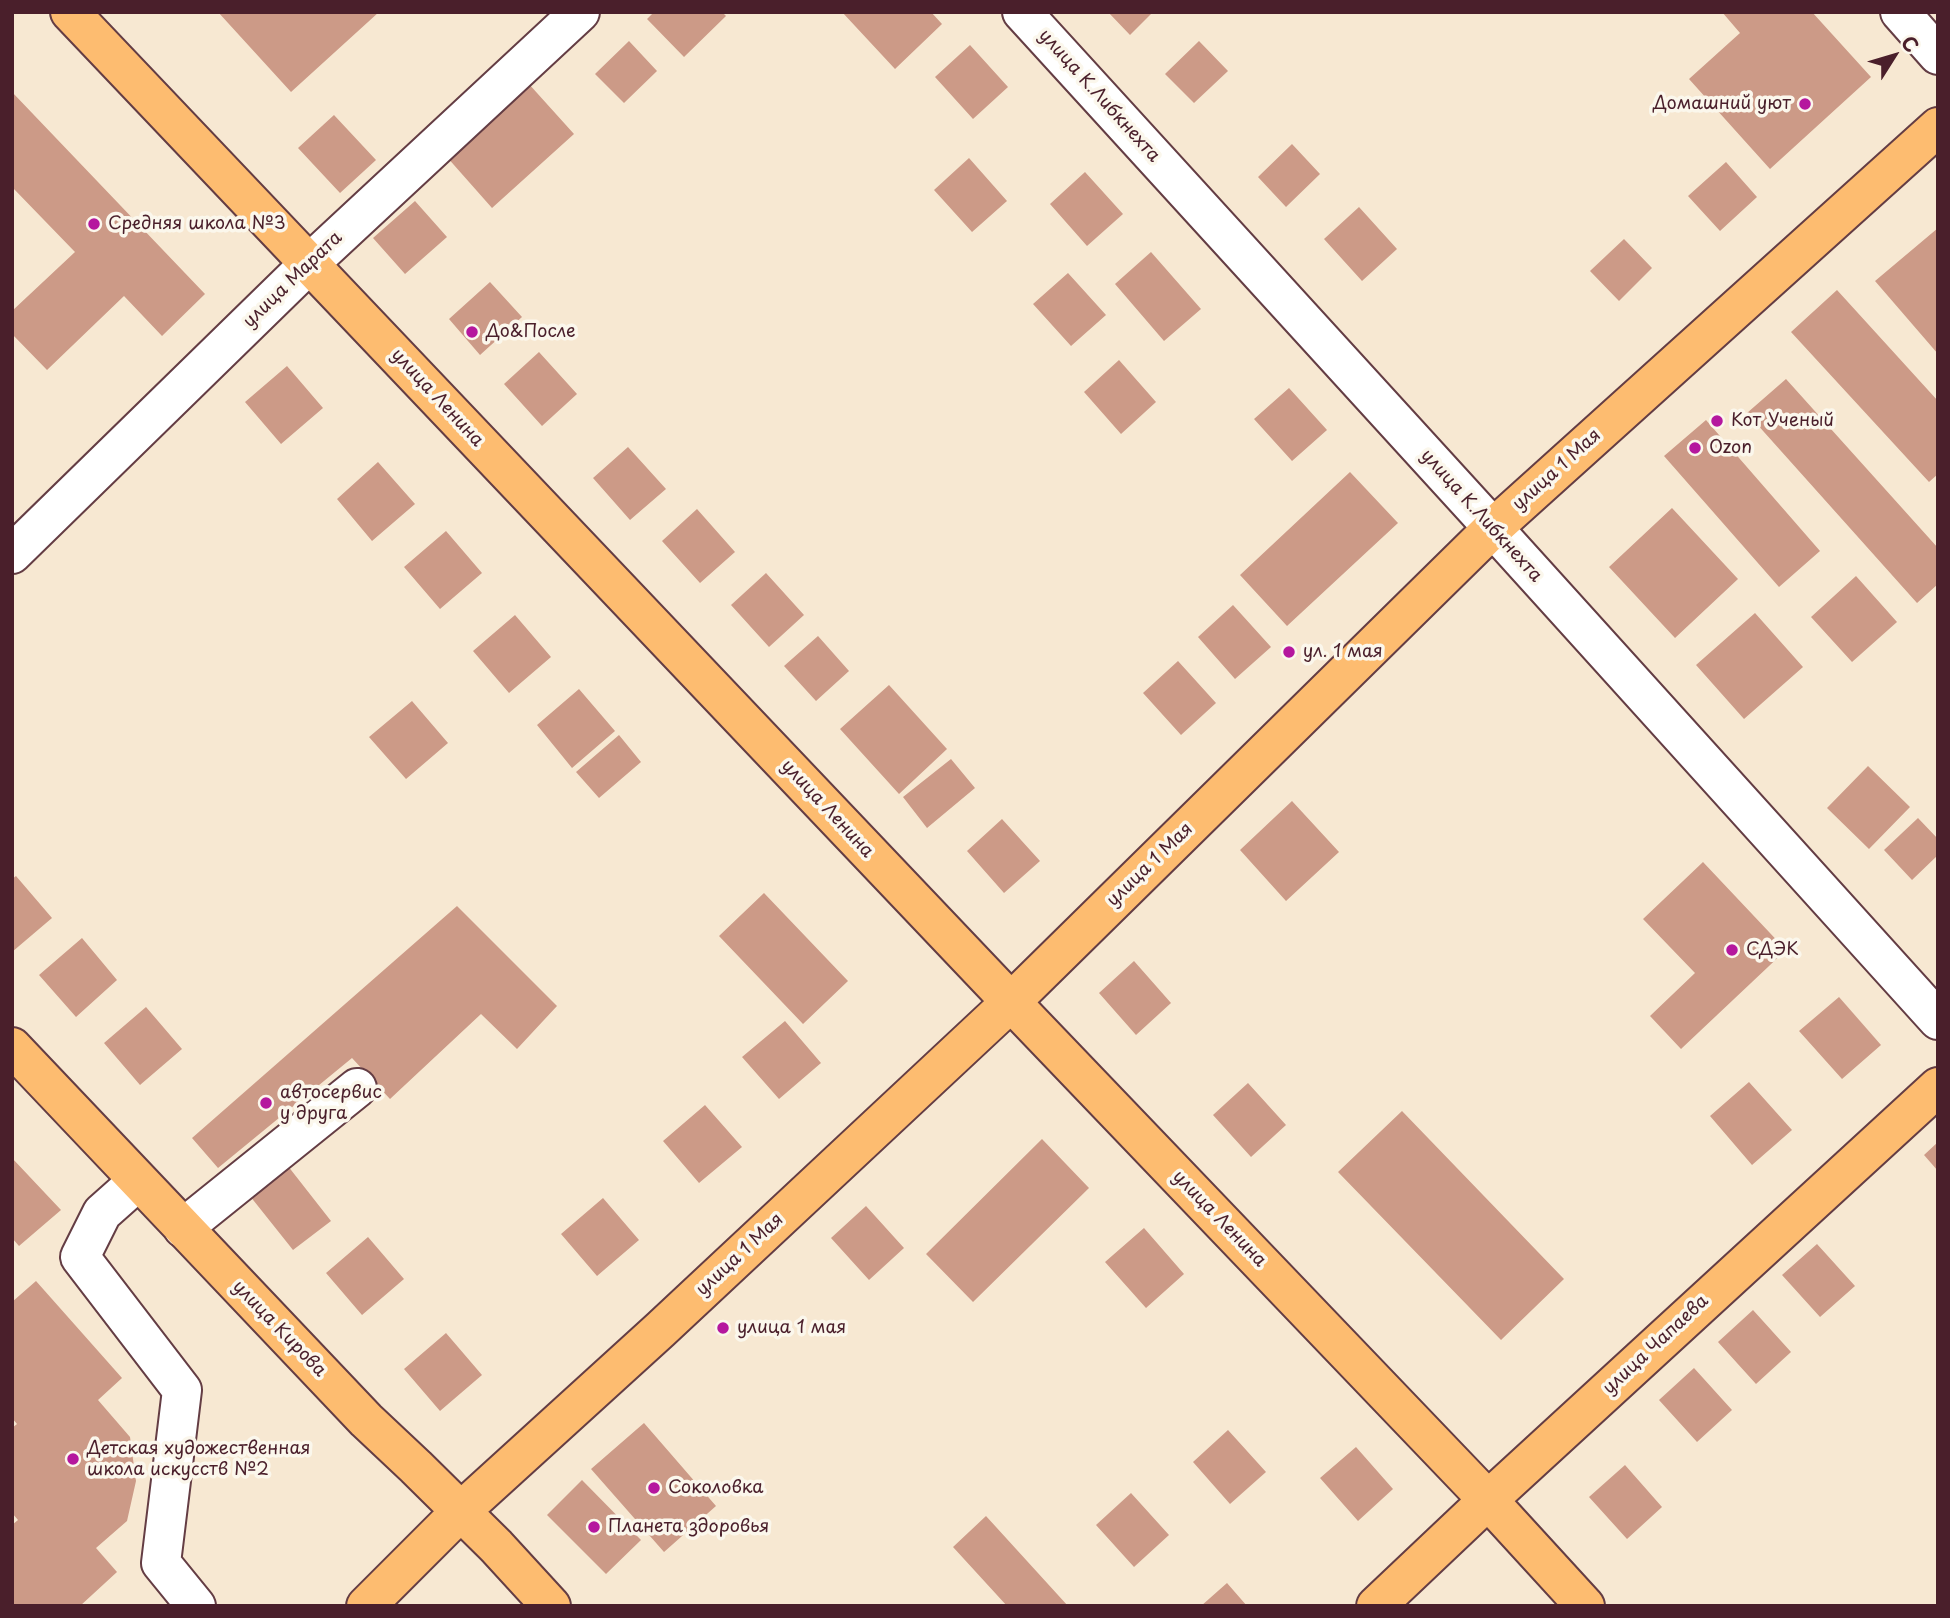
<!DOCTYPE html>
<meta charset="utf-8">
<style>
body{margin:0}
#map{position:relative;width:1950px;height:1618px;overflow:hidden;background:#f7e8d2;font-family:"Playpen Sans",sans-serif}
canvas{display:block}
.frame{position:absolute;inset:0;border:14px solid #4a1f2b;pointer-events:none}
.north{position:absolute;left:1859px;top:21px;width:70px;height:70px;-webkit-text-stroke:5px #fbf7ec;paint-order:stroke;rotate:53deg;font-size:19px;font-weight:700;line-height:28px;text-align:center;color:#4a1f2b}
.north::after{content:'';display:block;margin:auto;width:24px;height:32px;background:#4a1f2b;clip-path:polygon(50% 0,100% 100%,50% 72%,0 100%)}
</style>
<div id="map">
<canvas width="1950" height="1618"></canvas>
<div class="frame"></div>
<div class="north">С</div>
</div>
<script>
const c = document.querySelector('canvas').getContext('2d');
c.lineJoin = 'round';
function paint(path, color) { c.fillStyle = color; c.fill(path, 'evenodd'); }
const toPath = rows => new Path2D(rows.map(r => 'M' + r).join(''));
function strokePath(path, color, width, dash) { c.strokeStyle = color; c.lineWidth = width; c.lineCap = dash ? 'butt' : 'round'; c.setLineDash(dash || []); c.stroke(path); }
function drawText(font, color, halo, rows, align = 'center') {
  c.font = font + ' "Playpen Sans",sans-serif'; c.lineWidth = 7; c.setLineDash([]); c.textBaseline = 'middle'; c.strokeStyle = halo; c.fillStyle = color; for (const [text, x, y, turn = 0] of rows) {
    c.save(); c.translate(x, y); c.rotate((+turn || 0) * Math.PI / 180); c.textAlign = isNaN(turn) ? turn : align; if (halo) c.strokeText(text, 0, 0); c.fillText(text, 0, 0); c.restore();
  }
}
const building = toPath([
 [218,12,379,12,291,92],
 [654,12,722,12,726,16,684,57,647,19],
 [842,12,931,12,942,24,895,69],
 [1108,12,1153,12,1130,35],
 [1722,12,1812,12,1871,77,1770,169,1689,79,1740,33],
 [629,41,657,71,624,103,595,74],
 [1199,41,1228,71,1194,103,1165,74],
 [970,45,1008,87,973,119,935,77],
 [528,83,574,134,492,208,446,156],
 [12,92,205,294,162,336,124,296,47,370,12,334,12,311,75,252,12,187],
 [334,115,376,160,340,193,298,148],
 [1292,144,1320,174,1286,207,1258,177],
 [969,158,1007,201,972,232,934,190],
 [1726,162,1757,197,1720,231,1688,196],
 [1085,172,1123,214,1087,246,1050,204],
 [415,201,447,237,405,274,373,238],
 [1359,207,1397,249,1362,281,1324,239],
 [1938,228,1938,354,1875,281],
 [1624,239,1652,268,1619,301,1590,271],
 [1151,252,1201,309,1164,341,1115,284],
 [1068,273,1106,315,1071,346,1033,304],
 [490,282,522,317,480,355,449,319],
 [1837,290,1938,401,1938,474,1929,482,1791,332],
 [539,352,577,394,542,426,504,384],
 [1119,360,1156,402,1121,434,1084,392],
 [287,366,323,408,281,444,245,402],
 [1786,379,1938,548,1938,584,1917,603,1747,413],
 [1289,388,1327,430,1292,461,1254,419],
 [1706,420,1820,551,1779,587,1664,456],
 [628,447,666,489,630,520,593,478],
 [378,462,415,504,372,541,337,499],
 [1350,472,1398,523,1287,626,1240,575],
 [1672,508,1738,579,1675,638,1609,567],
 [697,509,735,552,700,583,662,541],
 [446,531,482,573,440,609,404,567],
 [766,573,804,615,769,647,731,605],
 [1856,576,1897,622,1852,662,1811,617],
 [1233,605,1271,647,1235,679,1198,637],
 [1755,613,1803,667,1744,719,1696,665],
 [515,615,551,657,509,693,473,651],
 [818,636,849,671,816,701,784,666],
 [1178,661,1216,703,1181,735,1143,693],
 [889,685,947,749,899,794,840,729],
 [579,689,615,731,572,768,537,725],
 [412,701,448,743,406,779,369,737],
 [619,735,641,762,599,798,576,772],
 [951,759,975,788,927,828,903,797],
 [1868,766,1910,807,1869,849,1827,808],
 [1292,801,1339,852,1286,901,1240,850],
 [1918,818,1938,839,1938,855,1912,880,1884,850],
 [1002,819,1040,861,1004,893,967,851],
 [1703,862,1786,950,1681,1049,1650,1016,1695,973,1643,919],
 [16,876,52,918,12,952,12,879],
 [764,893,848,981,803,1024,719,936],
 [457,906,557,1006,517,1049,481,1014,390,1099,352,1058,218,1168,192,1138],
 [82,938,117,980,76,1017,39,975],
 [1134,961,1171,1003,1136,1035,1099,993],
 [1839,997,1881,1045,1842,1079,1799,1031],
 [146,1007,182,1049,140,1085,104,1043],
 [785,1021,821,1063,779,1099,742,1057],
 [1749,1082,1792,1130,1752,1165,1710,1116],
 [1248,1083,1286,1125,1251,1157,1213,1115],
 [705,1105,742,1147,699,1183,663,1141],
 [1402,1111,1564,1279,1501,1340,1338,1172],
 [1042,1139,1089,1188,973,1302,926,1254],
 [1938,1142,1938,1171,1924,1155],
 [12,1158,61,1210,19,1246,12,1238],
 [284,1161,331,1221,293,1250,246,1191],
 [603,1198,639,1240,597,1276,561,1234],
 [866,1206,904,1248,869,1280,831,1238],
 [1144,1228,1184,1274,1146,1308,1105,1262],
 [368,1237,404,1279,362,1315,326,1273],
 [1817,1244,1855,1286,1820,1317,1782,1275],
 [36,1281,122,1378,98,1400,130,1437,136,1481,127,1521,96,1548,117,1572,80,1606,12,1606,12,1525,18,1520,12,1513,12,1428,17,1424,12,1418,12,1302],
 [1753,1310,1791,1352,1756,1384,1718,1342],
 [446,1333,482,1375,440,1411,404,1369],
 [1694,1368,1732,1410,1697,1442,1659,1400],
 [644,1423,716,1506,664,1552,591,1469],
 [1228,1430,1266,1472,1230,1504,1193,1462],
 [1356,1447,1393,1489,1358,1521,1320,1478],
 [1625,1465,1662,1507,1627,1539,1589,1497],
 [582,1480,641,1540,606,1574,547,1515],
 [1131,1493,1169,1535,1134,1567,1096,1525],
 [986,1516,1068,1606,1007,1606,953,1547],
 [1227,1583,1247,1606,1201,1606]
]);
const minor = toPath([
 [1022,12,1493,528,1938,1020],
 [1900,12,1938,55],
 [12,554,310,263,580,12],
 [138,1181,102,1213,80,1257,182,1390,161,1563,196,1606],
 [183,1228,357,1088]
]);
const major = toPath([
 [70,12,1011,1002,1488,1500,1585,1606],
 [12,1047,366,1420,416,1467,496,1546,551,1606],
 [366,1606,461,1511,660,1330,1011,1002,1493,528,1938,127],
 [1376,1606,1488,1500,1938,1087]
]);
const markers = [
 [1805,104,7,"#b5179e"],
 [94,224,7,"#b5179e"],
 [472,332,7,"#b5179e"],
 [1717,421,7,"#b5179e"],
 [1695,448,7,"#b5179e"],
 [1289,652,7,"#b5179e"],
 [1732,950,7,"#b5179e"],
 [266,1103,7,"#b5179e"],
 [723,1328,7,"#b5179e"],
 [73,1459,7,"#b5179e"],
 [654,1488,7,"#b5179e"],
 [594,1527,7,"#b5179e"]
];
const streetNames = [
 ["улица К.Либкнехта",1099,96,48],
 ["улица Марата",293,280,-44],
 ["улица Ленина",437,398,47],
 ["улица 1 Мая",1557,470,-42],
 ["улица К.Либкнехта",1481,516,48],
 ["улица Ленина",827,809,47],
 ["улица 1 Мая",1150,865,-44],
 ["улица Ленина",1219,1219,46],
 ["улица 1 Мая",740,1255,-43],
 ["улица Кирова",279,1329,46],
 ["улица Чапаева",1656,1345,-43]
];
const poiNames = [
 ["Домашний уют",1791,104,"right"],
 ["Средняя школа №3",108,224],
 ["До&После",486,332],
 ["Кот Ученый",1731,421],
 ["Ozon",1709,448],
 ["ул. 1 мая",1303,652],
 ["СДЭК",1746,950],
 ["автосервис",280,1093],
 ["у друга",280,1114],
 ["улица 1 мая",737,1328],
 ["Детская художественная",87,1449],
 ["школа искусств №2",87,1470],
 ["Соколовка",668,1488],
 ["Планета здоровья",608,1527]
];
paint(building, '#cc9a87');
strokePath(minor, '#643d44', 42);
strokePath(major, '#643d44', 42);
strokePath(minor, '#fff', 38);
strokePath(major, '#fdbc70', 38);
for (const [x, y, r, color] of markers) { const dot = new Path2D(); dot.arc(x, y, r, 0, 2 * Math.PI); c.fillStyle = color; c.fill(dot); strokePath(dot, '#fbf7ec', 2.5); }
drawText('18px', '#4a1f2b', '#fbf7ec', streetNames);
drawText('18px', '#4a1f2b', '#fbf7ec', poiNames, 'left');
</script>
